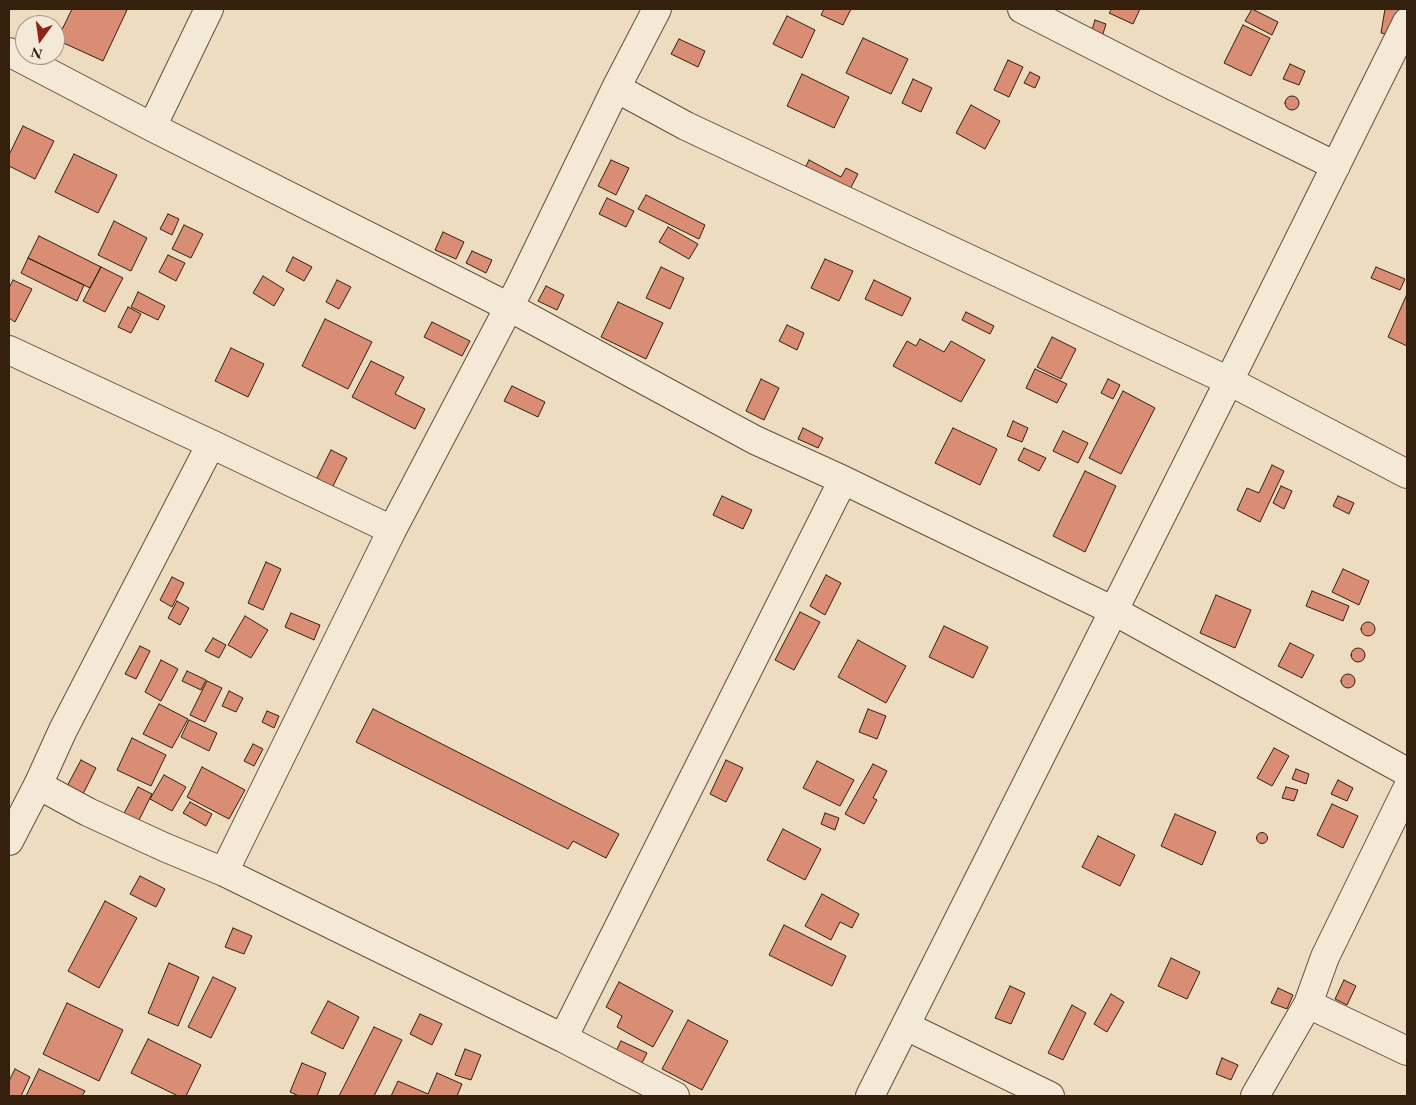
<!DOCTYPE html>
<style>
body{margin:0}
#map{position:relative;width:1416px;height:1105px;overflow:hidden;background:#eedcc0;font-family:"EB Garamond",serif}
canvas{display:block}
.frame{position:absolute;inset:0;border:10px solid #34200d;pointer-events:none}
.north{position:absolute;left:15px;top:15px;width:50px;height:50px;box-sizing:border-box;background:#f4e8d6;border:1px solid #a79886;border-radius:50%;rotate:194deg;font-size:14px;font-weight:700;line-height:20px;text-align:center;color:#34200d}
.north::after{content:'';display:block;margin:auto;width:18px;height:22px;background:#8f2418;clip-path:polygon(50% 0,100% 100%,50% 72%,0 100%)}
</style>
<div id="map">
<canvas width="1416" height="1105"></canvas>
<div class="frame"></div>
<div class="north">N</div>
</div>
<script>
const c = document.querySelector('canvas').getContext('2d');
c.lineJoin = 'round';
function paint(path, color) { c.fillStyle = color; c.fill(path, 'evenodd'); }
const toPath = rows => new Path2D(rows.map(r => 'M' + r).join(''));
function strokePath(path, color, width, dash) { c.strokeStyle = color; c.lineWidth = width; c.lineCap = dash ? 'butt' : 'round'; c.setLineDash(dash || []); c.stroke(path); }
const building = toPath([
 [72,9,123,9,127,10,103,61,57,40,72,9],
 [824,9,851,9,843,25,821,15,824,9],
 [1112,9,1140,9,1133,24,1109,13,1112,9],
 [1252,9,1278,22,1272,35,1245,21,1252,9],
 [1385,9,1401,9,1396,36,1381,33,1385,9],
 [787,16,815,30,802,58,773,44,787,16],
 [1095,20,1106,24,1102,37,1091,33,1095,20],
 [1243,25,1270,38,1251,76,1224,63,1243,25],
 [863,38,908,59,891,94,846,73,863,38],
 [679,39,705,51,698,67,671,54,679,39],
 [1008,60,1023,67,1009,97,994,90,1008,60],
 [1290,64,1305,71,1299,85,1283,79,1290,64],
 [1030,72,1040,77,1035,88,1024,83,1030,72],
 [802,74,849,97,834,128,787,106,802,74],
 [913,79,932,88,921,112,902,103,913,79],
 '1285 103a7 7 0 1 1 14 0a7 7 0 1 1-14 0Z',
 [971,105,1000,121,985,149,956,133,971,105],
 [23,126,54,141,35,179,9,166,9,155,23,126],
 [74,154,117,175,98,213,55,192,74,154],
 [611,160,629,168,616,195,598,186,611,160],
 [809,160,841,177,846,168,858,174,848,193,804,170,809,160],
 [646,195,705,225,699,239,638,209,646,195],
 [607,198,634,211,626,227,599,214,607,198],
 [168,214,179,219,172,235,160,229,168,214],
 [114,221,147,238,131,271,98,255,114,221],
 [184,225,203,234,191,258,172,249,184,225],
 [668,227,698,244,689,259,659,242,668,227],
 [443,232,464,242,456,259,435,250,443,232],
 [39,236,101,267,90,288,28,258,39,236],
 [472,251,492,260,486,273,466,263,472,251],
 [168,255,185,263,176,281,159,272,168,255],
 [293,257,312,267,304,281,286,271,293,257],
 [28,258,84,285,77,301,21,273,28,258],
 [825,259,853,271,839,301,811,288,825,259],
 [101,267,123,278,105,312,83,301,101,267],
 [661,267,684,278,670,309,646,298,661,267],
 [1376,267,1405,279,1400,290,1371,278,1376,267],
 [263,276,284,289,274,306,253,293,263,276],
 [13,280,32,289,15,322,9,318,9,288,13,280],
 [337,280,351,287,339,309,326,302,337,280],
 [874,280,911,298,902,316,865,299,874,280],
 [546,286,564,295,557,310,538,301,546,286],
 [138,292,165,306,158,320,131,307,138,292],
 [1407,294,1407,346,1388,337,1407,294],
 [618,302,663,323,646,359,601,337,618,302],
 [128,307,141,314,131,333,118,327,128,307],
 [966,312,994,326,990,334,962,320,966,312],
 [325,319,372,342,348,389,302,366,325,319],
 [432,322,470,341,462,356,424,337,432,322],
 [787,325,804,333,797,350,779,341,787,325],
 [1052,337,1076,349,1061,379,1037,367,1052,337],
 [920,339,944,352,951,341,985,360,961,402,893,366,907,341,916,346,920,339],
 [231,348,264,364,248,397,215,381,231,348],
 [371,361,404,377,395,394,425,409,415,429,352,397,371,361],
 [1035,369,1067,384,1057,403,1026,388,1035,369],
 [761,379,779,388,764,420,746,411,761,379],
 [1108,379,1120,385,1113,399,1101,393,1108,379],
 [512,386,545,402,538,417,504,401,512,386],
 [1123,391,1155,408,1121,474,1089,458,1123,391],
 [1013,421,1028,428,1022,442,1007,436,1013,421],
 [803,428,823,438,818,448,798,439,803,428],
 [953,428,997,449,980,485,935,463,953,428],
 [1063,431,1088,443,1078,463,1053,451,1063,431],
 [1024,448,1046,458,1039,471,1018,460,1024,448],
 [331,450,347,458,332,488,316,480,331,450],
 [1272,465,1284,471,1260,522,1237,510,1247,488,1259,493,1272,465],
 [1085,471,1116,486,1085,552,1053,536,1085,471],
 [1281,486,1292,491,1284,509,1273,503,1281,486],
 [722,496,752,510,743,529,713,515,722,496],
 [1338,496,1354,503,1349,514,1333,506,1338,496],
 [266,562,281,569,263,610,248,603,266,562],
 [1343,569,1369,581,1359,605,1332,592,1343,569],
 [826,575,841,583,825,615,810,606,826,575],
 [172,577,184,583,172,607,160,600,172,577],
 [1312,591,1349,606,1343,621,1306,606,1312,591],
 [1216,595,1251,610,1235,648,1200,633,1216,595],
 [177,601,189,608,180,625,168,618,177,601],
 [800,612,820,622,794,670,775,660,800,612],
 [291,613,320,625,314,640,285,627,291,613],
 [245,616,268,630,251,658,228,645,245,616],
 '1361 629a7 7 0 1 1 14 0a7 7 0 1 1-14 0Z',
 [944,626,988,647,973,678,929,657,944,626],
 [213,638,226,645,219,658,205,651,213,638],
 [858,640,906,666,886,703,838,677,858,640],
 [1290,643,1314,655,1302,678,1278,666,1290,643],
 [140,646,150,651,136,679,125,674,140,646],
 '1351 655a7 7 0 1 1 14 0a7 7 0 1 1-14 0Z',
 [161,660,178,669,161,701,145,692,161,660],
 [187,671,206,680,201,690,182,681,187,671],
 '1341 681a7 7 0 1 1 14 0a7 7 0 1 1-14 0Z',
 [207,681,222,688,205,722,190,715,207,681],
 [229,691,243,698,236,712,222,706,229,691],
 [159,704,188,719,172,748,143,734,159,704],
 [373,709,619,834,606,858,573,841,568,849,356,742,373,709],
 [868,709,886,716,877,739,859,732,868,709],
 [267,711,279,716,274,728,262,722,267,711],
 [189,720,217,733,209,751,181,737,189,720],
 [132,738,166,755,151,786,117,770,132,738],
 [253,744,263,749,254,766,244,761,253,744],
 [1274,748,1289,756,1272,786,1257,778,1274,748],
 [81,760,96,768,81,798,65,790,81,760],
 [726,760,743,768,726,802,710,794,726,760],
 [817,761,854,780,840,806,803,788,817,761],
 [873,764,887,771,873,798,877,800,864,824,845,814,873,764],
 [202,767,245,790,229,819,187,797,202,767],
 [1296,769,1309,774,1306,784,1292,779,1296,769],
 [164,775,186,787,172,811,150,799,164,775],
 [1338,780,1353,788,1347,801,1331,794,1338,780],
 [138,787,152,794,137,824,122,817,138,787],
 [1286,787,1298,790,1294,801,1282,798,1286,787],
 [190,802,212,814,206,826,183,813,190,802],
 [1332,804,1358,816,1343,848,1317,835,1332,804],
 [825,813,839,818,835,830,821,824,825,813],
 [1175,814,1216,832,1202,865,1161,846,1175,814],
 [783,829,821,849,805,880,767,860,783,829],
 '1256.5 838a5.5 5.5 0 1 1 11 0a5.5 5.5 0 1 1-11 0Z',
 [1098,836,1135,855,1120,886,1082,867,1098,836],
 [140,876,165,889,156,907,130,894,140,876],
 [822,894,859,914,852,928,840,922,831,940,805,926,822,894],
 [105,901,137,918,99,988,68,971,105,901],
 [784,925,846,956,832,986,769,955,784,925],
 [233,928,252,936,244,954,225,947,233,928],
 [1171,958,1200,972,1187,999,1158,986,1171,958],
 [169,963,199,977,178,1026,148,1013,169,963],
 [213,977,236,988,211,1038,188,1027,213,977],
 [1344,980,1356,986,1347,1005,1335,999,1344,980],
 [619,982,673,1011,653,1047,617,1027,622,1016,606,1007,619,982],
 [1010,986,1025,993,1011,1024,995,1018,1010,986],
 [1278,988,1293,995,1287,1009,1271,1003,1278,988],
 [1111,994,1124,1002,1107,1032,1094,1024,1111,994],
 [328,1001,359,1017,343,1049,311,1033,328,1001],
 [67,1003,123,1030,99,1081,43,1054,67,1003],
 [1072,1005,1086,1013,1063,1060,1048,1053,1072,1005],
 [420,1014,442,1024,432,1045,410,1034,420,1014],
 [688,1020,728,1041,702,1090,662,1069,688,1020],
 [374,1027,402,1040,374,1096,339,1096,374,1027],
 [148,1039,201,1065,186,1096,178,1096,131,1073,148,1039],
 [621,1041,647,1053,638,1071,612,1059,621,1041],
 [465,1049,481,1055,471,1080,455,1075,465,1049],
 [1222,1058,1238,1065,1231,1080,1216,1074,1222,1058],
 [302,1063,326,1073,317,1096,299,1096,290,1092,302,1063],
 [15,1069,30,1077,21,1096,9,1096,9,1081,15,1069],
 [39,1069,85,1091,82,1096,26,1096,39,1069],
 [437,1073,462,1084,457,1096,391,1096,398,1081,428,1094,437,1073]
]);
const minor = toPath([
 [657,9,616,88,520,286,392,530,224,872,563,1038,675,1096],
 [1022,9,1171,85,1336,166],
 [9,52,152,127,509,307,755,440,843,480,1114,611,1407,772],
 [616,88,686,126,1229,381,1407,474],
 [152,127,209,9],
 [9,350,211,444],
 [38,785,88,812,164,847,224,872],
 [9,841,38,785,63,730,211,444,392,530],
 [1308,1004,1407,1051],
 [906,1026,1050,1096],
 [563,1038,843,480],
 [870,1096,1229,381,1407,22],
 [1255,1096,1308,1004,1325,957,1407,789]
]);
paint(building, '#da8d75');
strokePath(building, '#34200d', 1);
strokePath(minor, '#624f3a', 30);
strokePath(minor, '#f4e8d6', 28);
</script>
